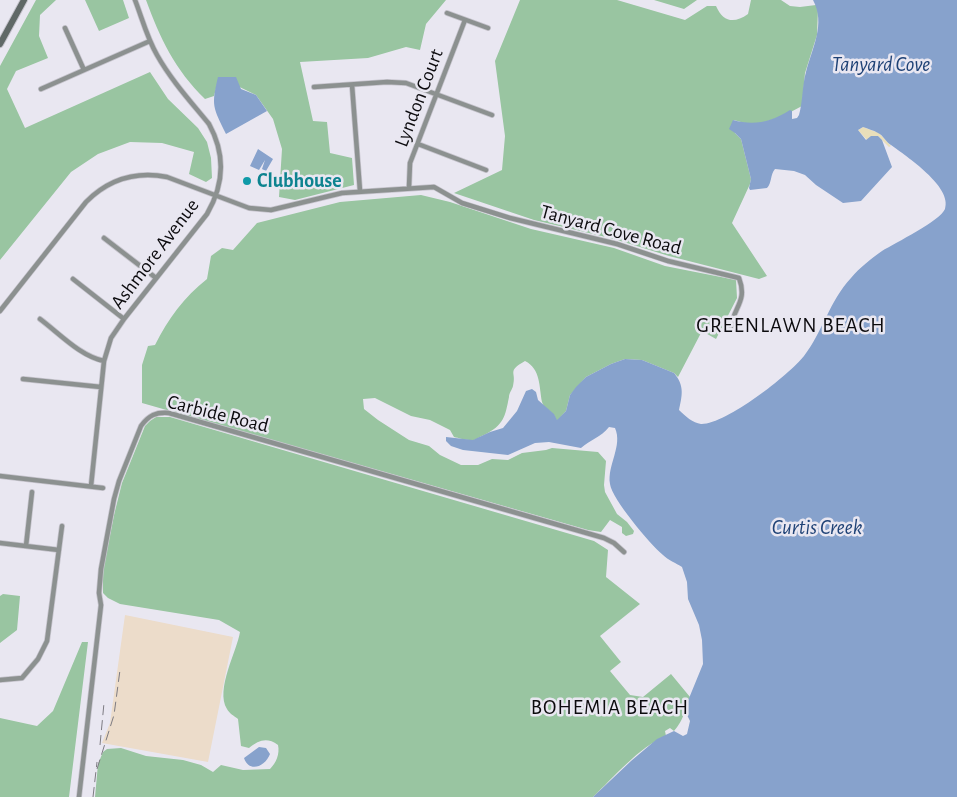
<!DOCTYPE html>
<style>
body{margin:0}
canvas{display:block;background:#e9e7f1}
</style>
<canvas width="957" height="797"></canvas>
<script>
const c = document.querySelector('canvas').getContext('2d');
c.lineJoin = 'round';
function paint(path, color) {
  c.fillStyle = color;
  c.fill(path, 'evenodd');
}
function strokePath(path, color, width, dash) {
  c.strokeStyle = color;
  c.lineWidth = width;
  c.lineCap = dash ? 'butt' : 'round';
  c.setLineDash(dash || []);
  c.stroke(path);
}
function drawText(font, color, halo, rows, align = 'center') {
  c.font = font + ' "Alegreya Sans",sans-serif';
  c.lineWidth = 5;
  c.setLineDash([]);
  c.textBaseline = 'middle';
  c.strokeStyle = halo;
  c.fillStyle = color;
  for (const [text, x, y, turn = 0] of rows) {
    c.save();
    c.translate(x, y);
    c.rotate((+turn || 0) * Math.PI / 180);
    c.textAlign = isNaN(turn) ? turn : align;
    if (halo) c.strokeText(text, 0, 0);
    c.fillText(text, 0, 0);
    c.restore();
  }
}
paint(new Path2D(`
 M125,615l108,22 -25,125 -106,-19 8,-20z`), '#ecdcca');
paint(new Path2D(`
 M36,0h20l-16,15 -1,21 9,22 -32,13 -9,18 18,39 125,-56 18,27 30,29 9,14 4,16 1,20 -6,4 -17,-8 5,-22 -32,-9 -32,-1 -32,12 -27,18 -71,88v-194z
 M85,0h38l6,18 -30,13z
 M146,0h300l-20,24 -6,26 -14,-3 -38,11 -68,4 13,59 14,1 3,31 22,5 2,27 -59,15 -16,-3 3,-48 -9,-30 -17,-24 -37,-18 -5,19 -9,3c-30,-29 -45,-61 -59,-99z
 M520,0h97l68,20 22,-14h9c7,16 18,18 32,8l3,-14h30l9,6 10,1 16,-2 2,4 -1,26 -12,38 -3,33c-13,7 -33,17 -49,18 -7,0 -14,-3 -20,-4l2,13 6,6 10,40 -1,5 -18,39 35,53 -8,3 -90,-23 -55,-17 -80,-19 -80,-27 48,-23 3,-34 -10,-75z
 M654,0h43l-13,9z
 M421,195l29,7 81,27 83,19 51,18 71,14 1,18 -21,41 -14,-8 -24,46 -4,-4 -32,-13 -17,-1 -14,5 -25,13 -16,18 -4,16 -9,10c-2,-3 -2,-5 -4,-7 -3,-4 -9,-5 -11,-12 -3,-15 -1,-33 -17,-41 -19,11 -8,10 -12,25 -1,4 -4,7 -4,11 -4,20 -5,28 -25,38 -3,1 -7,4 -10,5 -6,1 -15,-2 -20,-3l-4,-7 -20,-10 -19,-4 -36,-18 -12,1 1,10 14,11 31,20 20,6 11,9 21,10h17l14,-6 16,1 14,-7 24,-3 6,-2 46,4 8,9 -2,24 1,7 12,22 10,8 7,9 -1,3 -7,2 -4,-3v-6l-12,-7 -9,12 -13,-2 -446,-127v-38l6,-19 7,-1c13,-26 29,-48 52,-66l4,-23 11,-8 11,2 24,-27 83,-21z
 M156,417h14l424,124 14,9 -2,27 34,27 -40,32 21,26 -11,9 20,24 13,2 28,-23 19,23c-6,14 -5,21 -16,34l-4,-3 -5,3 1,5c-27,11 -52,41 -73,61h-498l3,-33 5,-12 4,-3 14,-1 25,8 37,4 18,5 12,7 8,-7 22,5 27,-1c6,-6 10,-15 8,-24 -11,-8 -19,-5 -29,3l-8,-2 -3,-27c-4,-3 -9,-6 -11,-10 -12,-19 10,-58 13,-77l-21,-12 -99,-16 -12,-6 -5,-5v-23l11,-55 8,-32 23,-57 5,-5z
 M3,594l17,2 -3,34 -17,13v-47z
 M82,642h6l-19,155h-69v-79l37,8 16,-15z`), '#99c5a1');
paint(new Path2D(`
 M863,127l16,6 12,13 -2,1 -11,-11 -11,4 -9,-10z`), '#e9dfba');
paint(new Path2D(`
 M813,0h144v797h-364l38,-36 26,-22 17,-8 9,5 4,-2 3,-13 -4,-8 -1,-5 18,-44 -1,-24 -3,-15 -11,-26 -1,-17 -5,-15c-6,-4 -14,-7 -19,-12 -13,-11 -51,-56 -53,-71 -3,-19 13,-38 5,-56l-6,-1c-8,10 -19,13 -28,21l-32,-6 -14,1 -27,12 -45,-5 -12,-4 -5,-5v-4l27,3 17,-8 13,-4 14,-17 9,-20 6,-2 4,3 2,8 16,14 3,6 9,-9 4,-16 6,-8 10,-10 25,-13 14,-5 17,1 32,13c11,13 8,23 5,37 6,6 14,13 22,14 24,1 88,-49 103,-68 18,-23 26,-56 47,-78 8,-10 21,-20 31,-27 13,-8 58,-30 63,-42 8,-22 -39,-53 -54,-64 -5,-3 -8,-10 -13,-12 -5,-3 -10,-4 -15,-6l-5,3 8,10 5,-4h7l4,4 10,27 -31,34 -18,2 -27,-18 -11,-10 -11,-4 -19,-2c-5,6 -3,14 -8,19l-17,2 -1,-2 2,-9 -10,-40 -6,-6 -6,-4 4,-9c21,6 38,2 57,-10l2,1v8l5,-1 2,-3c4,-14 3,-29 7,-43 6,-24 20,-48 7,-72z
 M218,77h18l5,12 15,6 11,16 -41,23c-13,-27 -15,-28 -8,-57z
 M258,149l15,10 -7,12 -4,-2 3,-9 -6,10 -9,-4z
 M259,747l7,1 4,6c-5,13 -21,19 -26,4z`), '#87a2cc');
const minor = new Path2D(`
 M447,13l41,15
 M65,28l19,42
 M352,85l8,106
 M314,87l73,-5 19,1 86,32
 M41,89l109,-48
 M418,144l68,26
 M409,187l1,-24 55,-143
 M104,238l52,40
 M73,279l51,40
 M0,311l86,-109c23,-23 50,-31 81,-25l82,31 22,2 71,-17 92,-6 28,16 48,15 107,26 51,17 71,17c9,24 -6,29 -8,50
 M40,319c20,15 40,37 64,42
 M23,379l78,8
 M0,476l103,12
 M91,486l13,-125 7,-23 13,-19 83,-105c17,-29 19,-59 2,-90 -18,-22 -38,-44 -52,-69 -10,-17 -15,-37 -22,-55
 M0,543l59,7
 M26,546l6,-54
 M0,680l22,-2 16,-19 9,-18 15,-115
 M79,797l22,-192 -2,-12 2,-24 13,-70 5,-18 22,-55c8,-11 15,-14 28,-13l435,125 10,5 10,9`);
const secondary = new Path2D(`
 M0,44l24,-44`);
strokePath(minor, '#c6c4cd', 6);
strokePath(secondary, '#c6c4cd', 8);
strokePath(minor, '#8c9190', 4.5);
strokePath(secondary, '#606867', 6);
strokePath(new Path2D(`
 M100,745l4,-42
 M97,769l17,-54 6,-45
 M93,797l4,-35`), '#7d7b82', 1, [10, 5]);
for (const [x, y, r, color] of [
 [247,181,5,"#0f9aa8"]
]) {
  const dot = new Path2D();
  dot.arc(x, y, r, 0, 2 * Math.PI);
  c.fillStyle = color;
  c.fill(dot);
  strokePath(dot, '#e9e7f1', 2);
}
drawText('20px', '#0c0b0e', '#e9e7f1', [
 ["Lyndon Court",419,98,-69],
 ["Tanyard Cove Road",611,230,15],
 ["Ashmore Avenue",155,254,-53],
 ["Carbide Road",218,414,14]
]);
drawText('bold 20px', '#0d838f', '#e9e7f1', [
 ["Clubhouse",257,181]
], 'left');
drawText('italic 21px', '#1f4276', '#e9e7f1', [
 ["Tanyard Cove",881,65],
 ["Curtis Creek",817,528]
]);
c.letterSpacing = '1px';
drawText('21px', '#0c0b0e', '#e9e7f1', [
 ["GREENLAWN BEACH",791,326],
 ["BOHEMIA BEACH",610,708]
]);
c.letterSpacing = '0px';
</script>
